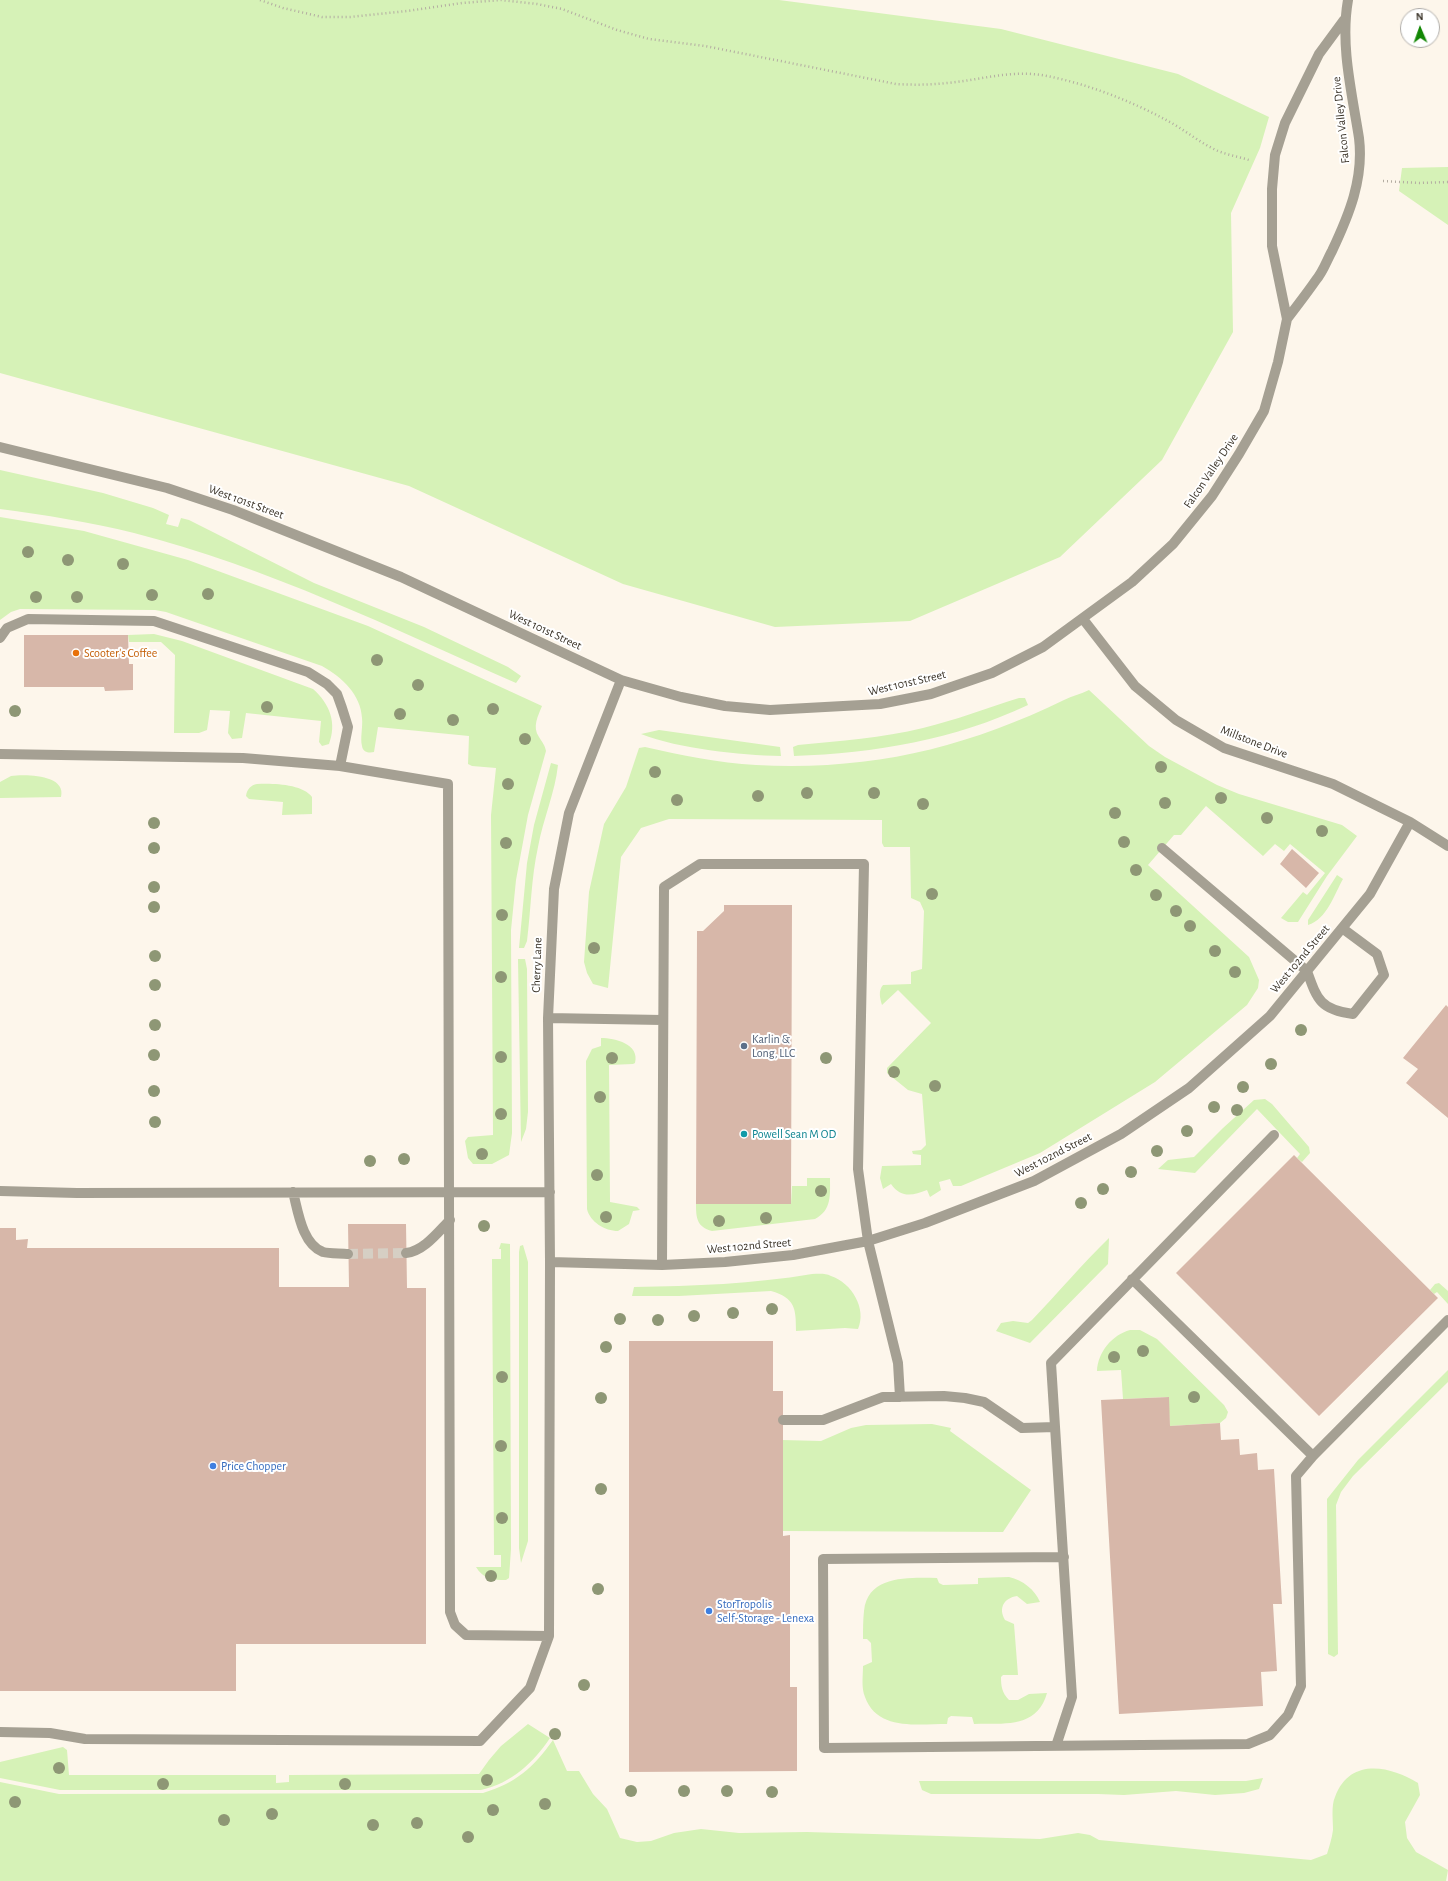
<!DOCTYPE html>
<style>
body{margin:0}
#map{position:relative;width:1448px;height:1881px;overflow:hidden;background:#fdf6eb;font-family:"Alegreya Sans",sans-serif}
canvas{display:block}
.north{position:absolute;left:1400px;top:8px;width:40px;height:40px;box-sizing:border-box;background:#fff;border:1px solid #b0ada9;border-radius:50%;rotate:358deg;font-size:11px;font-weight:700;line-height:16px;text-align:center;color:#393227}
.north::after{content:'';display:block;margin:auto;width:14px;height:18px;background:#128704;clip-path:polygon(50% 0,100% 100%,50% 72%,0 100%)}
</style>
<div id="map">
<canvas width="1448" height="1881"></canvas>
<div class="north">N</div>
</div>
<script>
const c = document.querySelector('canvas').getContext('2d');
c.lineJoin = 'round';
function paint(path, color) {
  c.fillStyle = color;
  c.fill(path, 'evenodd');
}
function strokePath(path, color, width, dash) {
  c.strokeStyle = color;
  c.lineWidth = width;
  c.lineCap = dash ? 'butt' : 'round';
  c.setLineDash(dash || []);
  c.stroke(path);
}
function drawText(font, color, halo, rows, align = 'center') {
  c.font = font + ' "Alegreya Sans",sans-serif';
  c.lineWidth = 4;
  c.setLineDash([]);
  c.textBaseline = 'middle';
  c.strokeStyle = halo;
  c.fillStyle = color;
  for (const [text, x, y, turn = 0] of rows) {
    c.save();
    c.translate(x, y);
    c.rotate((+turn || 0) * Math.PI / 180);
    c.textAlign = isNaN(turn) ? turn : align;
    if (halo) c.strokeText(text, 0, 0);
    c.fillText(text, 0, 0);
    c.restore();
  }
}
paint(new Path2D(`
 M0,0h779l222,29 177,45 91,43 -9,31 -29,65 2,119 -71,128 -102,97 -150,64 -135,6 -152,-43 -214,-98 -409,-113z
 M1448,167v58l-49,-34 3,-23z
 M0,470l103,23 50,15 16,7 -3,9 12,3 3,-9 8,2 125,63 110,44 84,40 13,9 -5,7c-124,-55 -249,-116 -382,-150 -44,-11 -89,-18 -134,-24z
 M0,517l84,14 104,29 180,66 174,80c-4,10 -10,21 -3,31 3,5 6,8 7,14l-18,64 -12,65 -5,50 1,203 -3,22 -17,9h-19l-5,-6 -3,-17 3,-4 25,-2 -2,-320 5,-47 -24,-2 -4,-2 1,-28 -91,-9 -4,25c-4,1 -11,1 -12,-6 -2,-8 1,-19 0,-28 -1,-23 -20,-41 -40,-52l-156,-54 -11,-2 -135,-1 -9,3 -11,8z
 M154,634l28,7 131,48c17,15 24,34 16,55l-7,2 -3,-4 2,-21 -75,-8 -4,25 -10,1 -4,-6 2,-22 -20,-1 -3,20 -8,3h-25l1,-78 -14,-13h-32l-1,-7z
 M1089,690l60,56 16,11 52,28 22,9 103,31 15,11 -30,40 -29,46h-10l-7,-4 22,-26 4,3 18,-22 -35,-29 -6,7 -9,-7 -12,12 -57,-50 -25,29h-7l-26,30 101,92 10,23 -1,8 -11,17 -92,77 -115,71 -79,33h-8l-3,-7 -11,3 2,8 -11,7 -3,-7c-15,6 -26,8 -36,-6l-8,5 -3,-11 2,-12 39,-1v-10l-8,-1 -1,-3 9,-1 5,-5 -4,-51 -14,-4 -21,-17v-5l44,-45 -33,-33 -16,15c-2,-7 -4,-14 1,-20l28,-1v-12l11,-3 2,-58 -4,-9 -9,-4 -1,-51h-26l-2,-4v-23l-213,-1 -28,9 -20,29 -13,131 -15,-4 -6,-11 -3,-11 5,-70 15,-68 22,-37 13,-39 6,-1c36,8 73,16 111,18 112,6 207,-16 308,-65 8,-4 17,-6 25,-10z
 M1019,698h6l3,7c-74,35 -153,48 -234,51l-1,-9 5,-2c42,-4 84,-7 125,-17 33,-8 64,-20 96,-30z
 M659,730l121,17 1,9c-42,-1 -101,-7 -140,-22z
 M551,763l7,2c-3,28 -15,54 -20,82 -7,32 -7,63 -11,94l-3,7h-5l8,-85 7,-38z
 M11,776c13,-2 56,-2 50,21l-61,1v-16z
 M257,784c15,-1 46,0 55,13v17l-30,1 1,-13 -34,-3 -3,-3c1,-7 5,-11 11,-12z
 M1337,875l6,4c-9,16 -16,40 -35,46v-5z
 M518,959h7l2,10 1,143 -2,17 -5,13z
 M601,1038c14,0 39,6 34,25l-2,1 -24,1 1,137 27,5 3,3 -7,1 -4,13 -11,7c-13,0 -28,-9 -31,-22l-1,-148 6,-12 9,-3z
 M1265,1099l7,5 37,43 1,6 -8,9 -5,-4 3,-4 -43,-45 -62,64 -37,-4 10,-9 26,-3 29,-29 31,-28z
 M807,1178h23c0,17 2,32 -15,41l-103,12c-15,-4 -16,-13 -16,-27h95l1,-18h15z
 M1109,1238l-1,26 -78,79 -34,-12 5,-8 12,-2 15,2 4,-3c26,-27 50,-56 77,-82z
 M501,1243l9,1 1,305 -2,29 -3,2c-13,0 -23,-1 -30,-13h25v-12h-7l-2,-296h9v-10h-2z
 M523,1245l5,17v279l-7,22 -2,-15v-296l1,-6z
 M812,1274c7,0 13,-1 19,2 21,7 36,33 27,53l-13,-1 -49,3c0,-23 -1,-33 -25,-40l-92,5h-47l2,-9c60,-1 119,-3 178,-13z
 M1439,1283l9,8v13l-11,-12 -3,2 -4,-4 5,-6z
 M1130,1330h10l17,9 67,66 4,7 -2,6 -6,5 -50,3 -2,-29 -45,2 -2,-29 -24,1c1,-19 15,-36 33,-41z
 M1448,1370v12l-95,94 -12,16 -5,13 2,149 -4,3 -6,-3 -1,-155 31,-39z
 M932,1424l19,4 -1,3 81,59 -28,42 -220,-1 -1,-91 39,1 30,-13 15,-3z
 M1009,1577c14,3 26,13 31,25l-13,2 -10,-8c-13,2 -19,12 -12,24l9,4 4,51h-15l-2,2c0,9 1,16 8,23h9l11,-6 18,-1c-10,36 -43,30 -73,31l-2,-7 -21,-1 -3,2 -1,6c-29,0 -70,7 -82,-27 -4,-9 -2,-21 -2,-31l9,-4 -1,-19 -4,-4h-4c0,-10 0,-19 1,-28 4,-37 47,-33 73,-33l2,5 4,2 35,-1v-6z
 M528,1724l22,14c-17,25 -38,45 -69,52h-421l-60,-12v-16l63,-15 4,3 2,25h207v8l13,-1v-7l190,-1 10,-14 12,-14z
 M553,1740l14,31h12l14,23 14,15 13,29 17,4 14,-1 23,-8 27,-4 38,4 68,-1 233,7 38,-6 12,2 9,5 212,20 16,-6c2,-7 5,-16 6,-24 0,-10 -2,-24 2,-33 15,-40 55,-31 83,-14l2,12 -15,27 2,16 9,14 32,18 -2,11h-1446v-99l59,12 424,-1c33,-10 50,-25 70,-53z
 M1263,1778l-4,11 -15,4 -29,2 -39,-4 -52,4 -26,-1h-167l-9,-4 -3,-9h327z`), '#d6f2b7');
paint(new Path2D(`
 M24,635h104l1,29h4v26l-28,1 -1,-4h-80z
 M1292,849l27,24 -13,15 -26,-24z
 M724,905h68l-1,299h-95l1,-273h6l21,-20z
 M1446,1005l2,2v111l-42,-35 12,-14 -15,-11z
 M1294,1155l144,143 -119,118 -143,-143z
 M348,1224h58l1,64h19v356h-190v47h-236v-463h16v12l12,-1 -1,9h252v39h70z
 M629,1341h144v50h10v145l7,-1v152h7v84l-168,1z
 M1169,1397l1,29 50,-3 1,17 18,-1 1,16 17,-2 1,17 16,-1 8,135h-9l4,67 -16,1 2,34 -144,8 -18,-314z`), '#d7b7a9');
strokePath(new Path2D(`
 M348,1254l58,-1`), '#d6cfc4', 10, [10, 5]);
strokePath(new Path2D(`
 M260,0l23,8 39,9h28l57,-6 55,-8 39,-3 36,4 25,5 55,21 32,9 56,7 191,38c17,1 34,1 51,-1 34,-3 66,-14 100,-7 41,8 84,25 121,45 17,9 32,22 50,30 10,4 21,6 31,9
 M1383,181l36,2 29,-1`), '#b3aca1', 2.5, [1, 3]);
strokePath(new Path2D(`
 M1287,319c10,-13 20,-26 29,-39 7,-8 11,-20 16,-29 17,-36 32,-72 27,-113 -7,-45 -19,-93 -11,-138
 M0,447l167,41 66,22 168,67 220,103 60,17 44,9 45,4 110,-6 51,-10 61,-21 51,-26 89,-65 41,-38 39,-48 27,-42 25,-43 14,-49 9,-43 -15,-73v-57l3,-34 10,-32 34,-69 25,-34
 M1083,619l52,67 41,34 48,28 109,36 77,38 38,24
 M0,638l7,-10 21,-9 126,2 154,51 19,12 10,10 5,14 6,19 -8,39
 M0,754l243,4 97,8 108,18 2,828 5,13 11,10 83,1
 M1162,848l145,123c10,28 13,39 46,43l31,-39 -7,-21 -35,-26
 M548,1018l114,2
 M0,1191l77,2 473,-1
 M293,1192c5,19 9,52 30,60 7,2 18,1 25,2
 M406,1253c18,-2 32,-21 44,-33
 M550,1262l112,3 63,-3 68,-7 75,-14 57,-18 109,-42 87,-47 68,-46 81,-72 100,-122 40,-72
 M662,1265l2,-378 36,-23h164l-6,305 10,72 30,122 2,34
 M783,1420h40l60,-23 61,-1 21,2 19,4 38,26 33,-1
 M1313,1456l135,-136
 M1064,1557l-241,2 1,189 424,-4 22,-9 18,-20 13,-29 -5,-210 17,-20 -181,-177
 M0,1732l50,1 35,6 395,2 50,-53 19,-52 1,-374 -2,-244 6,-129 15,-76 52,-133
 M1056,1746l16,-49 -21,-334 223,-228`), '#a5a093', 10);
c.fillStyle = '#8e9775';
for (const [x, y] of [
 [28,552],
 [68,560],
 [123,564],
 [208,594],
 [152,595],
 [36,597],
 [77,597],
 [377,660],
 [418,685],
 [267,707],
 [493,709],
 [15,711],
 [400,714],
 [453,720],
 [525,739],
 [1161,767],
 [655,772],
 [508,784],
 [807,793],
 [874,793],
 [758,796],
 [1221,798],
 [677,800],
 [1165,803],
 [923,804],
 [1115,813],
 [1267,818],
 [154,823],
 [1322,831],
 [1124,842],
 [506,843],
 [154,848],
 [1136,870],
 [154,887],
 [932,894],
 [1156,895],
 [154,907],
 [1176,911],
 [502,915],
 [1190,926],
 [594,948],
 [1215,951],
 [155,956],
 [1235,972],
 [501,977],
 [155,985],
 [155,1025],
 [1301,1030],
 [154,1055],
 [501,1057],
 [612,1058],
 [826,1058],
 [1271,1064],
 [894,1072],
 [935,1086],
 [1243,1087],
 [154,1091],
 [600,1097],
 [1214,1107],
 [1237,1110],
 [501,1114],
 [155,1122],
 [1187,1131],
 [1157,1151],
 [482,1154],
 [404,1159],
 [370,1161],
 [1131,1172],
 [597,1175],
 [1103,1189],
 [821,1191],
 [1081,1203],
 [606,1217],
 [766,1218],
 [719,1221],
 [484,1226],
 [772,1309],
 [733,1313],
 [694,1316],
 [620,1319],
 [658,1320],
 [606,1347],
 [1143,1351],
 [1114,1357],
 [502,1377],
 [1194,1397],
 [601,1398],
 [501,1446],
 [601,1489],
 [502,1518],
 [491,1576],
 [598,1589],
 [584,1685],
 [555,1734],
 [59,1768],
 [487,1780],
 [163,1784],
 [345,1784],
 [631,1791],
 [684,1791],
 [727,1791],
 [772,1792],
 [15,1802],
 [545,1804],
 [493,1810],
 [272,1814],
 [224,1820],
 [417,1823],
 [373,1825],
 [468,1837]
]) {
  c.beginPath();
  c.arc(x, y, 6, 0, 2 * Math.PI);
  c.fill();
}
for (const [x, y, r, color] of [
 [76,653,4,"#e8710a"],
 [744,1046,4,"#5c6f8a"],
 [744,1134,4,"#0f9aa8"],
 [213,1466,4,"#3f7fe0"],
 [709,1611,4,"#3f7fe0"]
]) {
  const dot = new Path2D();
  dot.arc(x, y, r, 0, 2 * Math.PI);
  c.fillStyle = color;
  c.fill(dot);
  strokePath(dot, '#fff', 1.5);
}
drawText('12px', '#393227', '#fff', [
 ["Falcon Valley Drive",1341,120,-96],
 ["Falcon Valley Drive",1211,471,-56],
 ["West 101st Street",246,502,20],
 ["West 101st Street",545,630,25],
 ["West 101st Street",907,683,-13],
 ["Millstone Drive",1254,742,21],
 ["West 102nd Street",1300,959,-50],
 ["Cherry Lane",537,965,-88],
 ["West 102nd Street",1053,1155,-27],
 ["West 102nd Street",749,1246,-5]
]);
drawText('12px', '#c56008', '#fff', [
 ["Scooter's Coffee",84,653]
], 'left');
drawText('12px', '#4e5e75', '#fff', [
 ["Karlin &",752,1039],
 ["Long, LLC",752,1053]
], 'left');
drawText('12px', '#0d838f', '#fff', [
 ["Powell Sean M OD",752,1134]
], 'left');
drawText('12px', '#366cbe', '#fff', [
 ["Price Chopper",221,1466],
 ["StorTropolis",717,1604],
 ["Self-Storage - Lenexa",717,1618]
], 'left');
</script>
